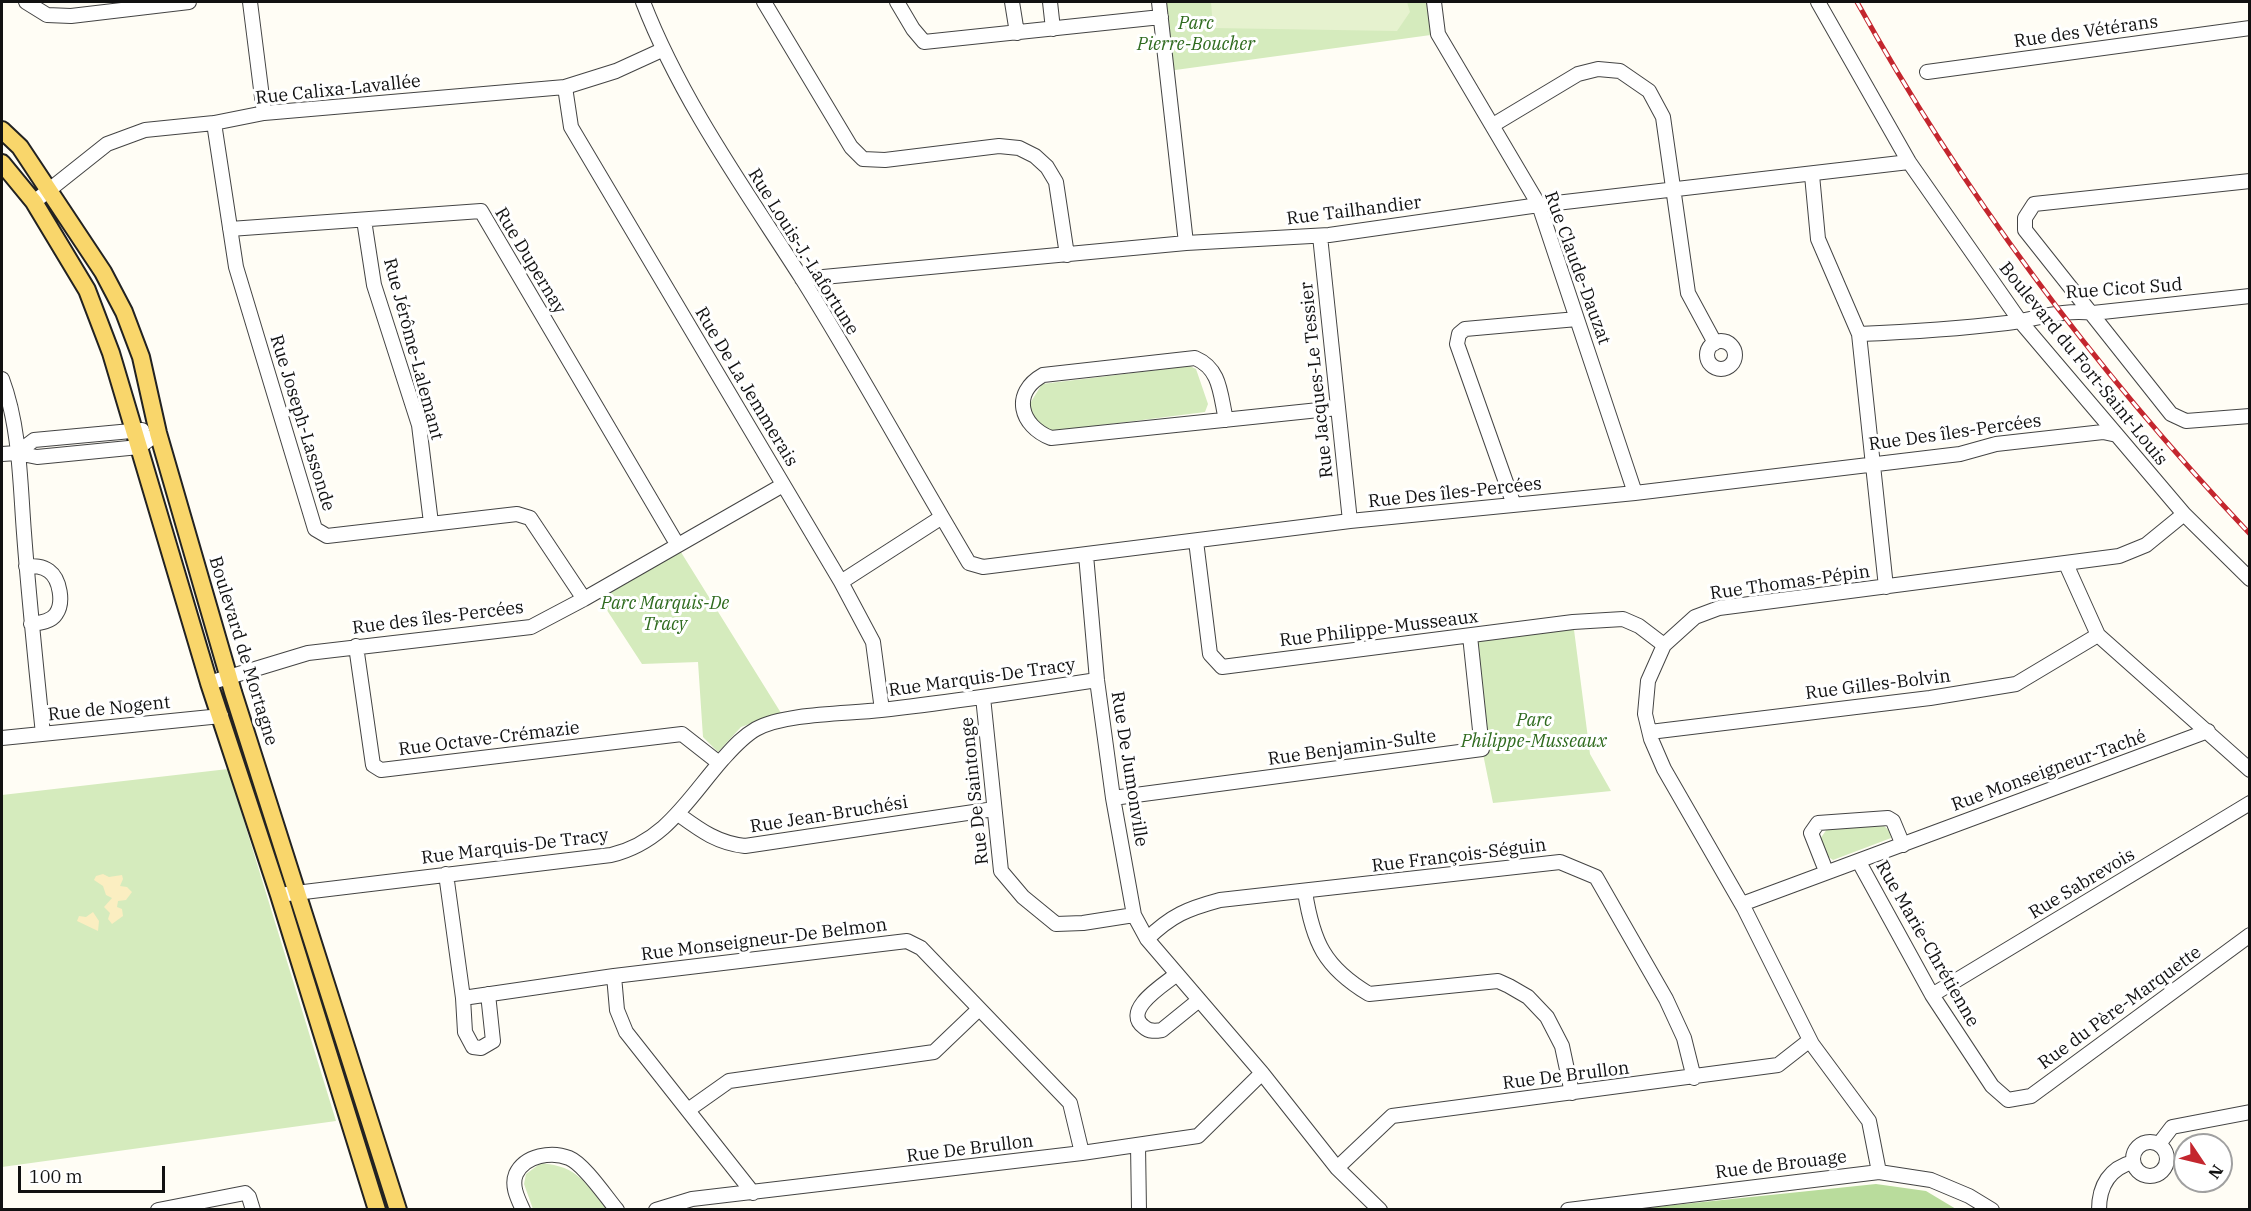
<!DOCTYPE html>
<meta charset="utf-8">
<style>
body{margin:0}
#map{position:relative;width:2251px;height:1211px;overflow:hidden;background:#fffdf5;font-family:"IBM Plex Serif",serif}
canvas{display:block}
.frame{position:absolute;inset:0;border:3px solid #111;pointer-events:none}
.north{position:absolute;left:2173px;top:1133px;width:60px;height:60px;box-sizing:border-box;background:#fff;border:2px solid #a0a0a0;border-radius:50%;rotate:125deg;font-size:16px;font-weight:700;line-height:24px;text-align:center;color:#111}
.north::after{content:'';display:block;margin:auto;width:21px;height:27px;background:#c4262e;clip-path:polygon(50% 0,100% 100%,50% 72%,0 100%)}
.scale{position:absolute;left:18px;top:1166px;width:147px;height:27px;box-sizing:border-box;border:3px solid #111;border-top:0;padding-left:8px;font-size:18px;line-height:21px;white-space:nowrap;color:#111;-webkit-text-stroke:4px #fff;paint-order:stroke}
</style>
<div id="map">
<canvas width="2251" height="1211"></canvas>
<div class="frame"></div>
<div class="north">N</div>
<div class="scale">100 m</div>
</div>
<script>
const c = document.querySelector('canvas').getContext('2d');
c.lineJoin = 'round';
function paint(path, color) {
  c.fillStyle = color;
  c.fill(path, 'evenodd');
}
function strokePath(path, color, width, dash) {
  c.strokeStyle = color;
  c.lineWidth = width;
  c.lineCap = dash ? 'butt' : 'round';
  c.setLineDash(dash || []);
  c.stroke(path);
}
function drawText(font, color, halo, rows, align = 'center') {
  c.font = font + ' "IBM Plex Serif",serif';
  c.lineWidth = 6;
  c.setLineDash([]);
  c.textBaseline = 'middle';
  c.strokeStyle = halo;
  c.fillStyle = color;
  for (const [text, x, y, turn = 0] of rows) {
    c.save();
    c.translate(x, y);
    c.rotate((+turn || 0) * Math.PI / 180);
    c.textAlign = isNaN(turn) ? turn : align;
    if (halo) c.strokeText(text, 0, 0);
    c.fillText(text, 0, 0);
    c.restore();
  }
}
paint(new Path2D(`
 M1159,2h275l4,32 -270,37z
 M1190,366l6,3 12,35 -3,8 -149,19c-17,-3 -22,-10 -27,-26l13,-21z
 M679,549l102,164 -40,14 -23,25 -15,-15 -5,-75 -56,2 -43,-66z
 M1573,622l17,132 21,37 -118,12 -11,-54 -12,-113z
 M228,769l108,352 -334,46v-372z
 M1884,826l6,5 1,7 -58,22 -6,-4 -7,-17 7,-10z
 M541,1163c39,4 42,19 66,46h-74l-9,-25 2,-10z`), '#d5ebbd');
paint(new Path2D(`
 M1876,1184l50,7 30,18h-320z`), '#b9dc9c');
paint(new Path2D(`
 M103,874l6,3 13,-2 1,4 -3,7 7,1 5,5 -6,8 -8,1 -1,6 5,2 1,7 -11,8 -4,-5 2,-6 -6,-6 8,-9 -6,-3 -3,-9 -9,-6 2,-4z
 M93,912l6,9 -1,10 -21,-10 2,-5 7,1z`), '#fbeec1');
paint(new Path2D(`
 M1211,2h196l3,10 -13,19 -184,-3z`), '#e6f2cf');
const minor = new Path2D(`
 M26,2l21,13 24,1 118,-14
 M250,2l14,111
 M643,2c38,98 101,186 158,275 49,78 94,160 141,240
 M764,2l87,145 12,12 22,1 114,-14 20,2 16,8 12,11 9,15 11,73
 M897,2l16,27 11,13 237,-25
 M1012,2l5,31
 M1050,2l3,27
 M1159,2l27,241
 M1434,2l4,32 101,171 96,288
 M1818,2l91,160 111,159 164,193 66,65
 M1927,72l323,-44
 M565,87l6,40 270,455 32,60 9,68
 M214,123l22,144 79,262 12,7 190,-22 13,4 54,81
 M1493,125l85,-51 20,-5 22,2 29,20 14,26 25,176 27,50
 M1812,175l6,64 41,95 27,253
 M2250,181l-216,23 -9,14v12l146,184 15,7 64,-5
 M34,202l73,-58 38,-14 69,-7 50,-10 301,-26 51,-16 46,-21
 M364,220l10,65 45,140 12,98
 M230,229l251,-18 196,333
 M1320,236l30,285
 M802,279l384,-36 143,-8 210,-30 370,-43
 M1859,334c50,-2 98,-5 148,-11 30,-4 56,-14 86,-10l157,-17
 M1707 355a14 14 0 1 1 28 0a14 14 0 1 1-28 0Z
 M2,379c18,48 18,103 22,154 5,67 12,134 19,201
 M1226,420c-6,-26 -5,-51 -31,-62l-152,17c-32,18 -23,51 8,63l287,-30
 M17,453l17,-13 108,-10
 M2,454l15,-1 20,4 102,-10 19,-14
 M1514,505l-57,-161 2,-10 6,-5 112,-10
 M1196,541l14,113 12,13 351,-45 50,-3 16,7 25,19
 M1086,555l11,125 16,118 21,117 13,24 115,134 75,95 43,42
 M2066,564l32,71 152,135
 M26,566c9,0 16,0 23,5 11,8 15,32 7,43 -5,8 -17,9 -25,10
 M841,582l101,-65 27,46 14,4 367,-46 285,-28 325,-39 36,-10 107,-12 14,3
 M356,646l17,119 8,5 301,-36 37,29
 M209,683l99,-30 223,-26 53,-28 199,-114
 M983,697l18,174 22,26 33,27 27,-1 51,-8
 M1650,732l280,-34 86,-14 82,-49
 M2,738l219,-22
 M1113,798l369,-49 -12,-113
 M678,814c22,16 39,29 67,32l249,-37
 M1859,862l73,133 60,91 16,14 23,-4 219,-161
 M1826,871l-15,-38 7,-10 70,-5 5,3 10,24
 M446,874l17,124 151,-22 293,-35 14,7 149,155 12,50
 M1305,892c8,50 19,75 64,102l129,-13 11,5 19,11 19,20 15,29 10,47
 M279,895l332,-40c54,-13 77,-56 111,-95 10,-11 20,-23 34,-31 29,-16 90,-15 125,-19 72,-8 144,-19 216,-30
 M1742,904l466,-173
 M1147,939c25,-24 40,-30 73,-39l340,-38 36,15 70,122 18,39 10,40
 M1177,974c-12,10 -56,36 -33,53 5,5 12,4 18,3l37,-30
 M614,976l3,34 9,22 127,161
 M1932,995l318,-192
 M463,998l2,34 8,15 8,1 12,-7 -5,-47
 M688,1110l41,-29 205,-29 45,-43
 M2133 1159a17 17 0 1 1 34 0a17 17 0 1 1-34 0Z
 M2159,1144l13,-17 78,-15
 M1138,1145l1,65
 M1337,1168l55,-52 386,-51 32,-25
 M1879,1172l-10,-51 -57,-77 -68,-136 -80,-139 -13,-30 -6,-25 3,-33 16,-36 31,-28 24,-9 400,-52 27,-11 38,-31
 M158,1210l87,-17 4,4 4,13
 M523,1210c-5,-11 -12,-24 -7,-36 9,-19 36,-23 53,-16 15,6 37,39 48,52
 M656,1210l36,-11 390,-46 116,-17 64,-63
 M1568,1210l311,-38 52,8 38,16 23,14
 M2099,1210c0,-25 11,-42 34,-48`);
const major = new Path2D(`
 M2,130l18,17 83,125 21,40 17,45 17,76 75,259 165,518
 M2,163l32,39 53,88 24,63 98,330 70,212 98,315`);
strokePath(minor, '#444', 16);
strokePath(major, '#222', 20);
strokePath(minor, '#fff', 14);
strokePath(major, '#f9d66b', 16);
const rail = new Path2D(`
 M1857,2c107,193 241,371 393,532`);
strokePath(rail, '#c4262e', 5);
strokePath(rail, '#fff', 3, [9]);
drawText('italic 18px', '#2f6b1f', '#fff', [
 ["Parc",1196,24],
 ["Pierre-Boucher",1196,45],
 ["Parc Marquis-De",665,604],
 ["Tracy",665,625],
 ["Parc",1534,721],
 ["Philippe-Musseaux",1534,742]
]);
drawText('18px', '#111', '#fff', [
 ["Rue des Vétérans",2086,32,-8],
 ["Rue Calixa-Lavallée",338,90,-6],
 ["Rue Tailhandier",1354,211,-7],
 ["Rue Louis-J.-Lafortune",803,252,58],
 ["Rue Dupernay",530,261,59],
 ["Rue Claude-Dauzat",1577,268,70],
 ["Rue Cicot Sud",2124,289,-4],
 ["Rue Jérôme-Lalemant",413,349,75],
 ["Boulevard du Fort-Saint-Louis",2083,364,51],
 ["Rue Jacques-Le Tessier",1317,380,-96],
 ["Rue De La Jemmerais",746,387,59],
 ["Rue Joseph-Lassonde",302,423,73],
 ["Rue Des îles-Percées",1955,433,-8],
 ["Rue Des îles-Percées",1455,493,-6],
 ["Rue Thomas-Pépin",1790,583,-8],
 ["Rue des îles-Percées",438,618,-7],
 ["Rue Philippe-Musseaux",1379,629,-7],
 ["Boulevard de Mortagne",243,651,73],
 ["Rue Marquis-De Tracy",982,678,-8],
 ["Rue Gilles-Bolvin",1878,685,-7],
 ["Rue de Nogent",109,709,-6],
 ["Rue Octave-Crémazie",489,739,-7],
 ["Rue Benjamin-Sulte",1352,748,-8],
 ["Rue De Jumonville",1129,769,81],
 ["Rue Monseigneur-Taché",2049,771,-20],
 ["Rue De Saintonge",975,791,-96],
 ["Rue Jean-Bruchési",829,815,-9],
 ["Rue Marquis-De Tracy",515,847,-7],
 ["Rue François-Séguin",1459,856,-7],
 ["Rue Sabrevois",2082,884,-31],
 ["Rue Monseigneur-De Belmon",764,940,-7],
 ["Rue Marie-Chrétienne",1927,944,60],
 ["Rue du Père-Marquette",2120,1008,-36],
 ["Rue De Brullon",1566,1076,-7],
 ["Rue De Brullon",970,1149,-7],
 ["Rue de Brouage",1781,1165,-7]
]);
</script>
